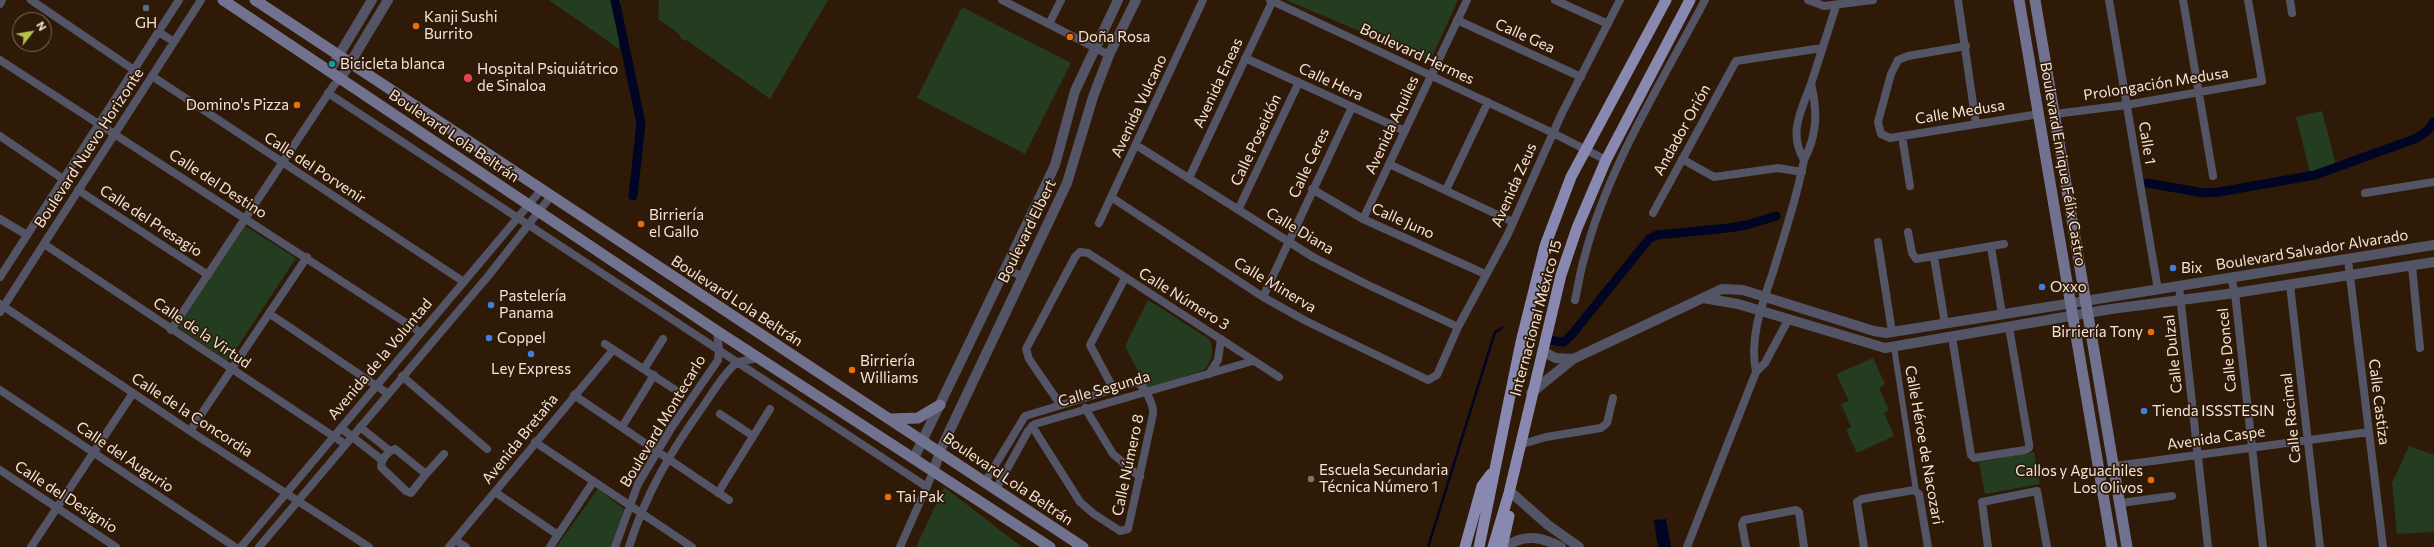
<!DOCTYPE html>
<meta charset="utf-8">
<style>
body{margin:0}
#map{position:relative;width:2434px;height:547px;overflow:hidden;background:#2f1a07;font-family:Commissioner,sans-serif}
canvas{display:block}
.north{position:absolute;left:12px;top:12px;width:40px;height:40px;box-sizing:border-box;background:#2f1a07;border:1px solid #7d6b5b;border-radius:50%;rotate:59deg;font-size:11px;font-weight:700;line-height:16px;text-align:center;color:#f3e4d9}
.north::after{content:'';display:block;margin:auto;width:14px;height:18px;background:#b3c24b;clip-path:polygon(50% 0,100% 100%,50% 72%,0 100%)}
</style>
<div id="map">
<canvas width="2434" height="547"></canvas>
<div class="north">N</div>
</div>
<script>
const c = document.querySelector('canvas').getContext('2d');
c.lineJoin = 'round';
function paint(path, color) {
  c.fillStyle = color;
  c.fill(path, 'evenodd');
}
function strokePath(path, color, width, dash) {
  c.strokeStyle = color;
  c.lineWidth = width;
  c.lineCap = dash ? 'butt' : 'round';
  c.setLineDash(dash || []);
  c.stroke(path);
}
function drawText(font, color, halo, rows, align = 'center') {
  c.font = font + ' Commissioner,sans-serif';
  c.lineWidth = 3.5;
  c.setLineDash([]);
  c.textBaseline = 'middle';
  c.strokeStyle = halo;
  c.fillStyle = color;
  for (const [text, x, y, turn = 0] of rows) {
    c.save();
    c.translate(x, y);
    c.rotate((+turn || 0) * Math.PI / 180);
    c.textAlign = isNaN(turn) ? turn : align;
    if (halo) c.strokeText(text, 0, 0);
    c.fillText(text, 0, 0);
    c.restore();
  }
}
paint(new Path2D(`
 M549,0h72l-2,49z
 M659,0h169l-58,99 -82,-58 -7,-2 -2,-5 -21,-15z
 M1286,0h172l-28,61z
 M962,7l109,56 -46,91 -108,-56z
 M2322,111l14,54 -26,7 -14,-55z
 M245,226l51,32 -68,103 -50,-34z
 M1148,300l61,39c6,11 3,21 -5,31l-57,19 -22,-43z
 M1873,358l12,26 -6,4 10,22 -5,3 10,23 -37,17 -11,-23 5,-3 -10,-23 8,-3 -13,-27z
 M2409,446l25,9v77l-37,2 -5,-51z
 M2034,452l6,32 -55,10 -6,-32z
 M944,487l78,60h-106z
 M598,489l26,20 -11,38h-57z`), '#243c1f');
paint(new Path2D(`
 M1666,519l5,28h-13l-4,-27z`), '#000523');
strokePath(new Path2D(`
 M1428,547l67,-215 7,-4`), '#000523', 2.5);
strokePath(new Path2D(`
 M615,0l26,123 -8,73
 M2147,183l57,10 15,-1 96,-17 102,-37 11,-8 6,-8
 M1548,340l16,2 9,-9 76,-94 8,-4 71,-7 19,-3 29,-9`), '#000523', 9);
strokePath(new Path2D(`
 M1894,347l22,144`), '#545467', 6);
strokePath(new Path2D(`
 M31,0l103,70
 M1002,0l107,55
 M1270,0l283,133 53,27
 M1555,0l53,24
 M1808,0l16,6 49,-6
 M1958,0l18,124
 M2109,0l49,290
 M2183,0l30,176
 M2290,0l2,13
 M0,4l2,-4
 M1457,20l124,57
 M1049,24l12,-24
 M159,32l15,10
 M1966,46l-58,10 -10,4 -7,14 -13,48 3,12 9,4 149,-24
 M1245,58l160,73
 M0,60l420,272
 M152,76l312,206
 M1811,84c7,28 6,51 -7,76 -16,-27 -3,-49 7,-76z
 M1811,84l25,-78
 M328,93l599,394
 M2055,114l71,-9 136,-24 -14,-81
 M0,136l63,43
 M1902,136l8,50
 M1136,145l177,112 51,26 94,44
 M1682,159l32,18 64,-9 24,4
 M1389,164l124,58
 M1189,178l84,-178
 M1312,189l51,30 122,55
 M78,190l130,85
 M1446,190l42,-88
 M2365,193l69,-11
 M1111,197l152,100 43,24 122,59 9,-5 21,-48 49,-91 55,-123 58,-113
 M1238,210l61,-128
 M1653,213l83,-152 86,-13
 M0,219l27,16
 M1363,219l104,-219
 M1099,223l104,-223
 M1908,232l4,21 4,6 88,-15
 M1878,242l14,90
 M44,244l301,200
 M1991,247l11,67
 M1934,257l11,67
 M2348,260l35,287
 M2412,266l8,82
 M1005,268l16,8
 M0,277l179,-277
 M2231,278l4,15 28,254
 M2290,285l30,262
 M2179,286l29,261
 M1263,297l89,-190
 M1575,300c3,-13 5,-28 9,-41 23,-91 78,-177 121,-259
 M0,304l190,127 179,116
 M0,312l201,-312
 M270,314l117,79
 M171,330l163,-245 7,-7
 M1952,337l19,118 3,3 51,-8 4,-2v-4l-20,-117
 M605,344l72,47
 M644,369l19,-30
 M1756,372c-7,-35 6,-67 17,-100 11,-37 24,-74 31,-112
 M1209,374l9,-14 3,-21
 M402,376l85,73
 M1113,388l-23,-43 35,-67
 M0,390l235,157
 M574,395l155,105
 M1060,404l-31,-45 -3,-10 49,-92 5,-5 8,1 191,124
 M1085,408l28,46 27,23
 M720,414l33,22
 M360,427l30,24
 M622,427l32,-52
 M341,428l41,32
 M190,431l117,-174
 M535,442l157,105
 M1519,445l27,-8 55,-9 6,-5 6,-25
 M395,449l31,25 -15,19 -5,-2 -25,-24c0,-8 7,-16 14,-18z
 M2115,466l254,-34
 M0,470l116,77
 M426,474l18,-20
 M985,482l40,-66 112,-34c8,5 17,23 16,32l-25,115 -8,2 -26,-17 -14,-12 -48,-76
 M996,489l32,-58 7,-7 218,-63
 M495,492l63,43
 M718,493l52,-84
 M2121,503l51,-7
 M455,540l11,7
 M31,547l102,-154
 M241,547l300,-357
 M259,547l230,-272 62,-79
 M449,547l164,-197
 M550,547l43,-65
 M615,547l23,-63 34,-57 46,-67 1,-10 -2,-19
 M629,547c17,-54 42,-96 75,-142 9,-13 17,-27 29,-39l5,-4 20,-4
 M900,547l34,-77
 M1687,547l69,-175 9,-9 23,-43
 M1746,547l-4,-23 2,-4 52,-10 3,2 5,35
 M1864,547l-7,-45 5,-3 52,-9 5,4 9,53
 M1988,547l-6,-45 55,-11 10,56`), '#545467', 8);
strokePath(new Path2D(`
 M330,70l42,-70
 M341,78l47,-78
 M1703,298l35,6 147,44 226,-39 124,-16 199,-31
 M1543,351l12,7 18,1
 M1531,393l42,-34 149,-70 21,1 131,41 12,2 548,-88
 M914,458l134,-278 7,-15 20,-74 43,-91
 M934,470l6,-19 127,-268 26,-86 16,-42 27,-55
 M1514,495l34,30 31,22
 M1506,547c18,-14 36,-10 55,0`), '#545467', 10);
strokePath(new Path2D(`
 M223,0l494,331 333,216
 M255,0l828,547
 M2019,0l93,547
 M2035,0l92,547
 M891,419l27,-1 22,-13`), '#717190', 11);
strokePath(new Path2D(`
 M1465,547l17,-61 9,-12
 M1479,547l42,-205 24,-96 26,-69 95,-177
 M1493,547l16,-54 52,-218 16,-47 29,-68 84,-160
 M1502,547l7,-31`), '#8888b0', 11);
for (const [x, y, r, color] of [
 [146,8,4,"#5c6f8a"],
 [416,26,4,"#e8710a"],
 [1070,37,4,"#e8710a"],
 [332,64,4,"#0f9aa8"],
 [468,78,5,"#e0444e"],
 [297,105,4,"#e8710a"],
 [641,224,4,"#e8710a"],
 [2173,268,4,"#3f7fe0"],
 [2042,287,4,"#3f7fe0"],
 [491,305,4,"#3f7fe0"],
 [2151,332,4,"#e8710a"],
 [489,338,4,"#3f7fe0"],
 [531,354,4,"#3f7fe0"],
 [852,370,4,"#e8710a"],
 [2144,411,4,"#3f7fe0"],
 [1311,479,4,"#8d6e63"],
 [2151,480,4,"#e8710a"],
 [888,497,4,"#e8710a"]
]) {
  const dot = new Path2D();
  dot.arc(x, y, r, 0, 2 * Math.PI);
  c.fillStyle = color;
  c.fill(dot);
  strokePath(dot, '#2f1a07', 1.5);
}
drawText('15px', '#f3e4d9', '#2f1a07', [
 ["Kanji Sushi",424,17],
 ["Burrito",424,34],
 ["GH",146,23,"center"],
 ["Doña Rosa",1078,37],
 ["Bicicleta blanca",340,64],
 ["Hospital Psiquiátrico",477,69],
 ["de Sinaloa",477,86],
 ["Domino's Pizza",289,105,"right"],
 ["Birriería",649,215],
 ["el Gallo",649,232],
 ["Bix",2181,268],
 ["Oxxo",2050,287],
 ["Pastelería",499,296],
 ["Panama",499,313],
 ["Birriería Tony",2143,332,"right"],
 ["Coppel",497,338],
 ["Birriería",860,361],
 ["Williams",860,378],
 ["Ley Express",531,369,"center"],
 ["Tienda ISSSTESIN",2152,411],
 ["Escuela Secundaria",1319,470],
 ["Técnica Número 1",1319,487],
 ["Callos y Aguachiles",2143,471,"right"],
 ["Los Olivos",2143,488,"right"],
 ["Tai Pak",896,497]
], 'left');
drawText('15px', '#f3e4d9', '#2f1a07', [
 ["Calle Gea",1525,36,24],
 ["Boulevard Hermes",1417,54,25],
 ["Calle Hera",1331,82,25],
 ["Avenida Eneas",1218,83,-65],
 ["Prolongación Medusa",2156,84,-9],
 ["Avenida Vulcano",1139,106,-65],
 ["Calle Medusa",1960,112,-9],
 ["Avenida Aquiles",1392,125,-65],
 ["Andador Orión",1682,130,-61],
 ["Boulevard Lola Beltrán",454,136,34],
 ["Calle Poseidón",1256,140,-65],
 ["Calle 1",2147,143,81],
 ["Boulevard Nuevo Horizonte",89,148,-57],
 ["Calle Ceres",1309,163,-65],
 ["Boulevard Enrique Félix Castro",2063,164,80],
 ["Calle del Porvenir",315,168,33],
 ["Calle del Destino",218,184,33],
 ["Avenida Zeus",1514,185,-66],
 ["Calle del Presagio",151,221,33],
 ["Calle Juno",1403,221,24],
 ["Boulevard Elbert",1027,231,-64],
 ["Calle Diana",1300,231,31],
 ["Boulevard Salvador Alvarado",2312,250,-9],
 ["Calle Minerva",1275,285,31],
 ["Calle Número 3",1184,299,32],
 ["Boulevard Lola Beltrán",737,301,33],
 ["Internacional México 15",1536,318,-75],
 ["Calle de la Virtud",202,333,34],
 ["Calle Doncel",2227,350,-96],
 ["Calle Dulzal",2173,354,-96],
 ["Avenida de la Voluntad",380,359,-50],
 ["Calle Segunda",1104,389,-16],
 ["Calle Castiza",2379,402,83],
 ["Calle de la Concordia",192,415,33],
 ["Calle Racimal",2291,418,-96],
 ["Boulevard Montecarlo",663,421,-59],
 ["Avenida Caspe",2216,438,-8],
 ["Avenida Bretaña",520,439,-51],
 ["Calle Héroe de Nacozari",1924,445,80],
 ["Calle del Augurio",125,457,34],
 ["Calle Número 8",1128,465,-78],
 ["Boulevard Lola Beltrán",1008,479,34],
 ["Calle del Designio",66,497,33]
]);
</script>
